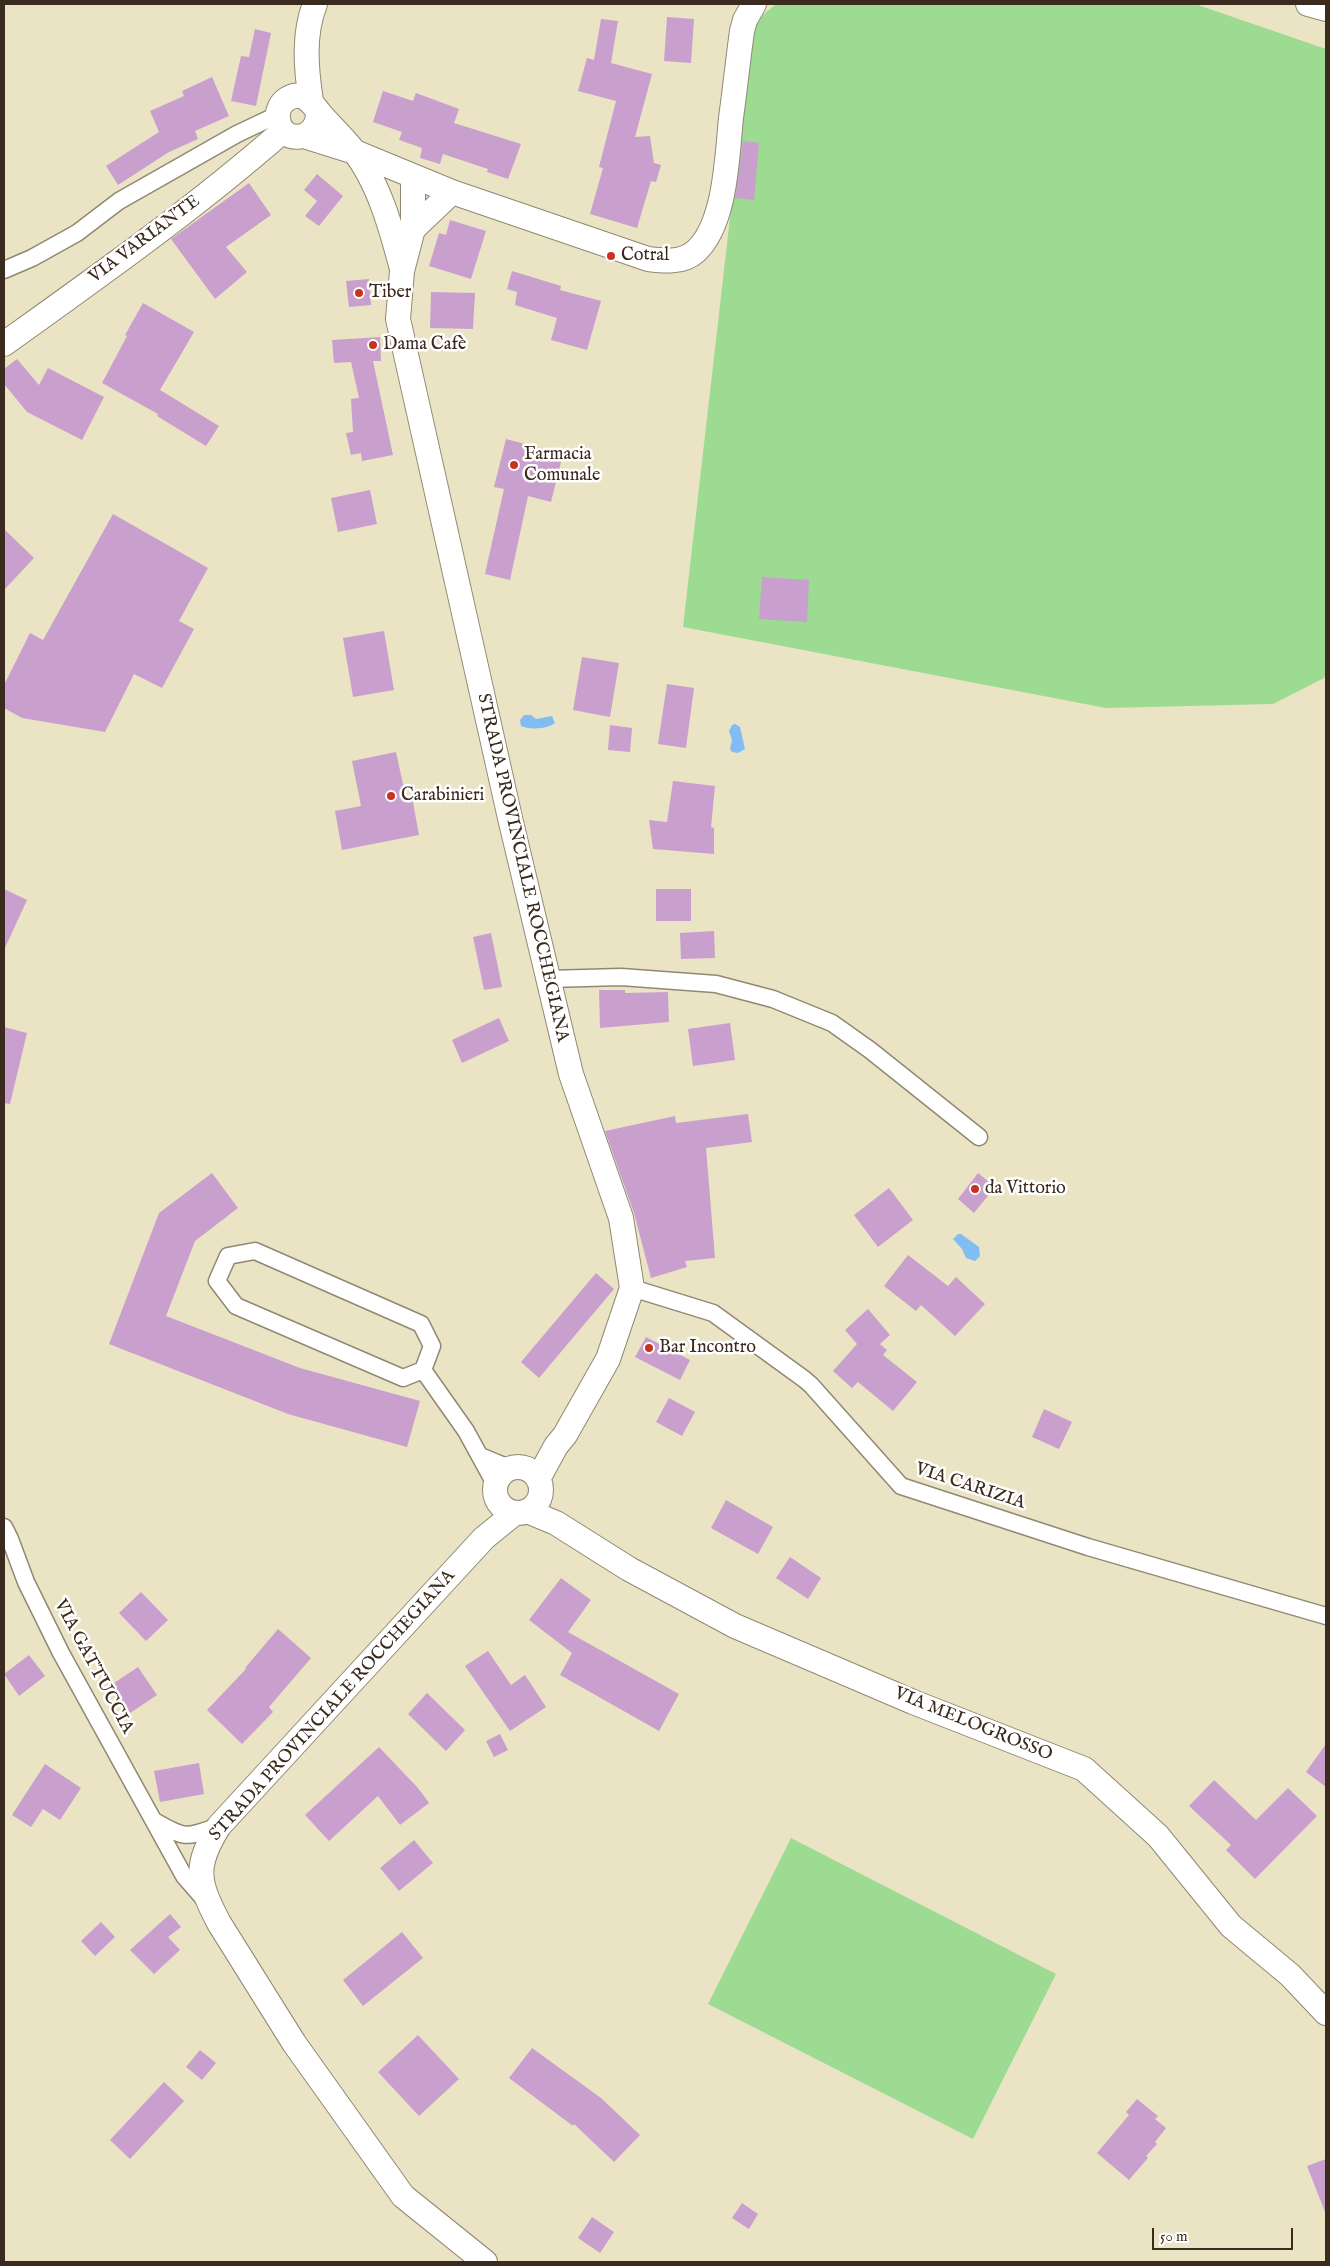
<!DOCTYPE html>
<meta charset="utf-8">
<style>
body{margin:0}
#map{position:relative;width:1330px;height:2266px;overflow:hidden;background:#eae4c5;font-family:"IM FELL English",serif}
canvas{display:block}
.frame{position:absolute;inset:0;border:5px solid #3b2a1e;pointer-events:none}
.scale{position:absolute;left:1152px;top:2228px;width:141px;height:22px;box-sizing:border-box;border:2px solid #3b2a1e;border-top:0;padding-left:6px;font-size:15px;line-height:18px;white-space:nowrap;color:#3b2a1e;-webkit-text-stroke:4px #fff;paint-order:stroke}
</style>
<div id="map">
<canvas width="1330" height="2266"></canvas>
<div class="frame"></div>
<div class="scale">50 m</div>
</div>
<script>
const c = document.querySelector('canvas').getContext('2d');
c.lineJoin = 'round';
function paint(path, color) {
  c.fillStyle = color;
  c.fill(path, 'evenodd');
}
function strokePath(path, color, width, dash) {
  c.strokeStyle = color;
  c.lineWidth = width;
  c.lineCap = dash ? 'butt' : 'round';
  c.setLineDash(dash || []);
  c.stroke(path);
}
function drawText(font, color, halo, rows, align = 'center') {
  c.font = font + ' "IM FELL English",serif';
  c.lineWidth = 5;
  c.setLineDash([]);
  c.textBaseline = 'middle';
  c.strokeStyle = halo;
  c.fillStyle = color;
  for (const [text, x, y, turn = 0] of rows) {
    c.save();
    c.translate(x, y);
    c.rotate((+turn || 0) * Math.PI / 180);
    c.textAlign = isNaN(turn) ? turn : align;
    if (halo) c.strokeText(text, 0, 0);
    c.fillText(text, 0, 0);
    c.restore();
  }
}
paint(new Path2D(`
 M776,4h419l131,45v628l-53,27 -167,4 -423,-81 68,-592 7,-16z
 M791,1838l265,136 -83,165 -265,-135z`), '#9cdb91');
paint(new Path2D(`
 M524,715h7l5,4 16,-3 3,7c-7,6 -26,7 -34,3l-1,-6z
 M735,724l5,3 5,22 -7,4 -6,-1 -2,-3 2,-9 -3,-9 3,-6z
 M958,1234h3l18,13 1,9 -5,5 -9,-3 -4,-9 -9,-10z`), '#81bcf3');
paint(new Path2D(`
 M667,17l27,2 -3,44 -27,-2z
 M601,19l17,2 -7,42 41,11 -17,63 15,-1 4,27 7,2 -5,17 -5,-1 -14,47 -47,-14 13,-46 -4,-1 17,-66 -38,-10 9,-33 7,2z
 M255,29l16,4 -15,73 -25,-5 10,-45 8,1z
 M212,77l17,39 -34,15 3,8 -29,13 -51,33 -12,-19 53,-34 -9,-21 34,-15 -2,-5z
 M383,91l30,10 3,-8 43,16 -5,14 67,21 -13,35 -21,-7 1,-3 -45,-15 -3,10 -20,-6 2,-10 -23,-8 3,-8 -29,-10z
 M743,141l16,2 -5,57 -19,-2z
 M317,174l26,22 -24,30 -14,-10 12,-15 -13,-11z
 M249,183l22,32 -45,32 21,25 -32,27 -44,-60z
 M450,220l36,11 -15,48 -42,-13 10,-33 7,2z
 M512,271l49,15 -1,4 41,11 -14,49 -36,-10 6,-22 -42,-13 2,-13 -10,-3z
 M369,279l2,26 -22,2 -3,-26z
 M431,292l44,1 -2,36 -43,-1z
 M143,303l51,29 -34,58 59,36 -13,20 -49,-30 1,-2 -56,-31 25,-47 -2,-1z
 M380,337l1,24h-8l20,94 -31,6 -1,-8 -10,2 -5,-22 7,-1 -2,-33 8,-1 -8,-36 -17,1 -2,-23z
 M17,359l22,26 9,-17 56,29 -22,43 -55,-28 -23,-28v-15z
 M506,439l57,15 -12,48 -23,-6 -18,84 -25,-6 19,-85 -10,-2z
 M370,490l7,34 -39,8 -7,-34z
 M113,514l95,54 -29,53 15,8 -32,59 -28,-14 -29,58 -83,-14 -18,-10v-23l26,-52 13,7z
 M4,529l30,29 -30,32z
 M762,577l47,3 -2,42 -48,-3z
 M384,631l10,59 -41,7 -10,-59z
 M582,657l37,6 -9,54 -37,-7z
 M667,684l27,4 -8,60 -28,-4z
 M610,725l22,3 -2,24 -22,-2z
 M396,752l10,46 6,-1 7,38 -77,15 -7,-39 26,-5 -9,-45z
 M673,781l42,5 -4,41 3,1v26l-61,-5 -4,-29 18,2z
 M4,889l23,11 -23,50z
 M656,889h35v32h-35z
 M714,931l1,27 -34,1 -1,-26z
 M491,933l11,54 -18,3 -11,-53z
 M599,990h26v3l43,-1 1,30 -69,6z
 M499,1018l10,23 -47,22 -10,-23z
 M730,1023l5,37 -42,6 -5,-37z
 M4,1027l23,6 -17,71 -6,-1z
 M748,1114l4,28 -46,6 9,110 -30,3 2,6 -36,11 -17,-65 -29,-82 70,-15 1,7z
 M212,1173l26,35 -43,33 -29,75 134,52 120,33 -13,46 -119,-33 -179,-70 50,-131z
 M978,1173l17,14 -21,26 -16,-14z
 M889,1188l24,32 -35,27 -24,-32z
 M908,1255l40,31 8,-9 29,27 -30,32 -34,-31 -5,6 -32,-25z
 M596,1273l18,16 -75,89 -18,-16z
 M868,1309l22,26 -10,9 7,6 -4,5 34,27 -24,29 -35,-29 -6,6 -19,-17 24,-27 -12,-14z
 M646,1337l44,23 -10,20 -45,-23z
 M669,1398l26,14 -13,24 -26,-14z
 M1044,1409l28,13 -13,27 -27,-12z
 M726,1500l47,27 -15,27 -47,-26z
 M790,1557l31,21 -13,21 -32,-21z
 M561,1578l30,22 -23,32 111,62 -20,37 -99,-56 12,-22 -43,-33z
 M141,1592l27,28 -22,21 -27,-28z
 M278,1629l33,29 -42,49 4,5 -31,32 -35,-34 39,-41 -1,-1z
 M488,1651l23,34 14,-10 21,32 -36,24 -45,-65z
 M29,1655l16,21 -26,20 -15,-22z
 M138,1667l19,28 -27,18 -19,-28z
 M427,1693l38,37 -19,21 -38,-37z
 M500,1734l8,16 -14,7 -8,-16z
 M1326,1744v43l-20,-15z
 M379,1747l39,41 11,15 -29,22 -22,-29 -49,45 -24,-26z
 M199,1763l5,31 -44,8 -6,-31z
 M45,1764l36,24 -21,32 -17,-11 -12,18 -19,-12z
 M1214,1780l42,40 32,-32 29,28 -62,63 -29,-29 5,-5 -42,-39z
 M414,1840l19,23 -34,28 -19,-23z
 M170,1914l11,13 -13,10 12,13 -26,24 -24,-24z
 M101,1922l14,15 -20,19 -14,-15z
 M402,1932l21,26 -60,48 -20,-26z
 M418,2035l41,44 -40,37 -41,-44z
 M532,2048l69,50 39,37 -26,27 -40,-38 -1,2 -64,-48z
 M200,2050l16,13 -14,17 -16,-13z
 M164,2082l20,19 -54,58 -20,-19z
 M1137,2099l21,17 -3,3 11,9 -11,14 2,2 -11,12 2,2 -19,22 -32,-27 32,-38 -3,-3z
 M1326,2159v53h-1l-18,-46z
 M742,2203l16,11 -9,15 -17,-11z
 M592,2217l22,15 -14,21 -22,-15z`), '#c99fcd');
const street = new Path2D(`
 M4,270l28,-12 45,-25 42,-32 118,-67 40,-19
 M548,979l73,-2 95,7 57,15 59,24 38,27 109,87
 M255,1251l166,73 11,22 -9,24 -20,8 -167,-72 -19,-25 11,-25z
 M632,1288l81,25 91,66 7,6 90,101 187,61 238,69
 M423,1370l43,61 29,53
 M480,1456l29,12
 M4,1527l6,12 16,43 35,71 123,223 20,23
 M156,1822c31,18 31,15 63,4`);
const secondary = new Path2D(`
 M1308,4l18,5
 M311,101c-5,-32 -8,-67 4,-97
 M318,111c2,31 -38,35 -40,7 -1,-8 3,-15 9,-19 18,-11 26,7 36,18 10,11 21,22 30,33 26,32 39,81 49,119
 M304,136l51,16 97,40 196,67c16,2 34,4 47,-7 31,-27 32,-96 36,-134 4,-29 7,-58 11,-87l3,-11 9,-16
 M413,178v51l-11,42 -4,48 112,499 61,256 50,144 11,70 -24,71 -43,76 -9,11 -18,33
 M413,229l39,-37
 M4,344c95,-68 191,-136 279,-213
 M495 1490a23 23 0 1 1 46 0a23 23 0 1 1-46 0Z
 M527,1511l29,12 73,46 106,57 178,76 171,67 74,67 73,90 59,49 36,38
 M485,2262l-82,-66 -109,-153 -75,-120c-22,-42 -25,-57 0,-97l265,-288 31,-25`);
strokePath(street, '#928772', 19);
strokePath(secondary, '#928772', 26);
strokePath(street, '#fff', 16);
strokePath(secondary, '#fff', 24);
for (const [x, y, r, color] of [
 [611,256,5,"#c8321e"],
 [359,293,5,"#c8321e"],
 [373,345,5,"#c8321e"],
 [514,465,5,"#c8321e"],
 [391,796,5,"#c8321e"],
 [975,1189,5,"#c8321e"],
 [649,1348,5,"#c8321e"]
]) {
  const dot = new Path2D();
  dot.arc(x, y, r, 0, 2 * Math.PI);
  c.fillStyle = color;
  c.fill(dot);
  strokePath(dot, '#fff', 2);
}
drawText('18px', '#3b2a1e', '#fff', [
 ["VIA VARIANTE",145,240,-37],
 ["STRADA PROVINCIALE ROCCHEGIANA",522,868,77],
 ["VIA CARIZIA",970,1487,18],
 ["VIA GATTUCCIA",93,1667,62],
 ["STRADA PROVINCIALE ROCCHEGIANA",333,1706,-48],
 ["VIA MELOGROSSO",973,1725,22]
]);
drawText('18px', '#3b2a1e', '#fff', [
 ["Cotral",621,256],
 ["Tiber",369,293],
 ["Dama Cafè",383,345],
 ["Farmacia",524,455],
 ["Comunale",524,476],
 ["Carabinieri",401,796],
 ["da Vittorio",985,1189],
 ["Bar Incontro",659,1348]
], 'left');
</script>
